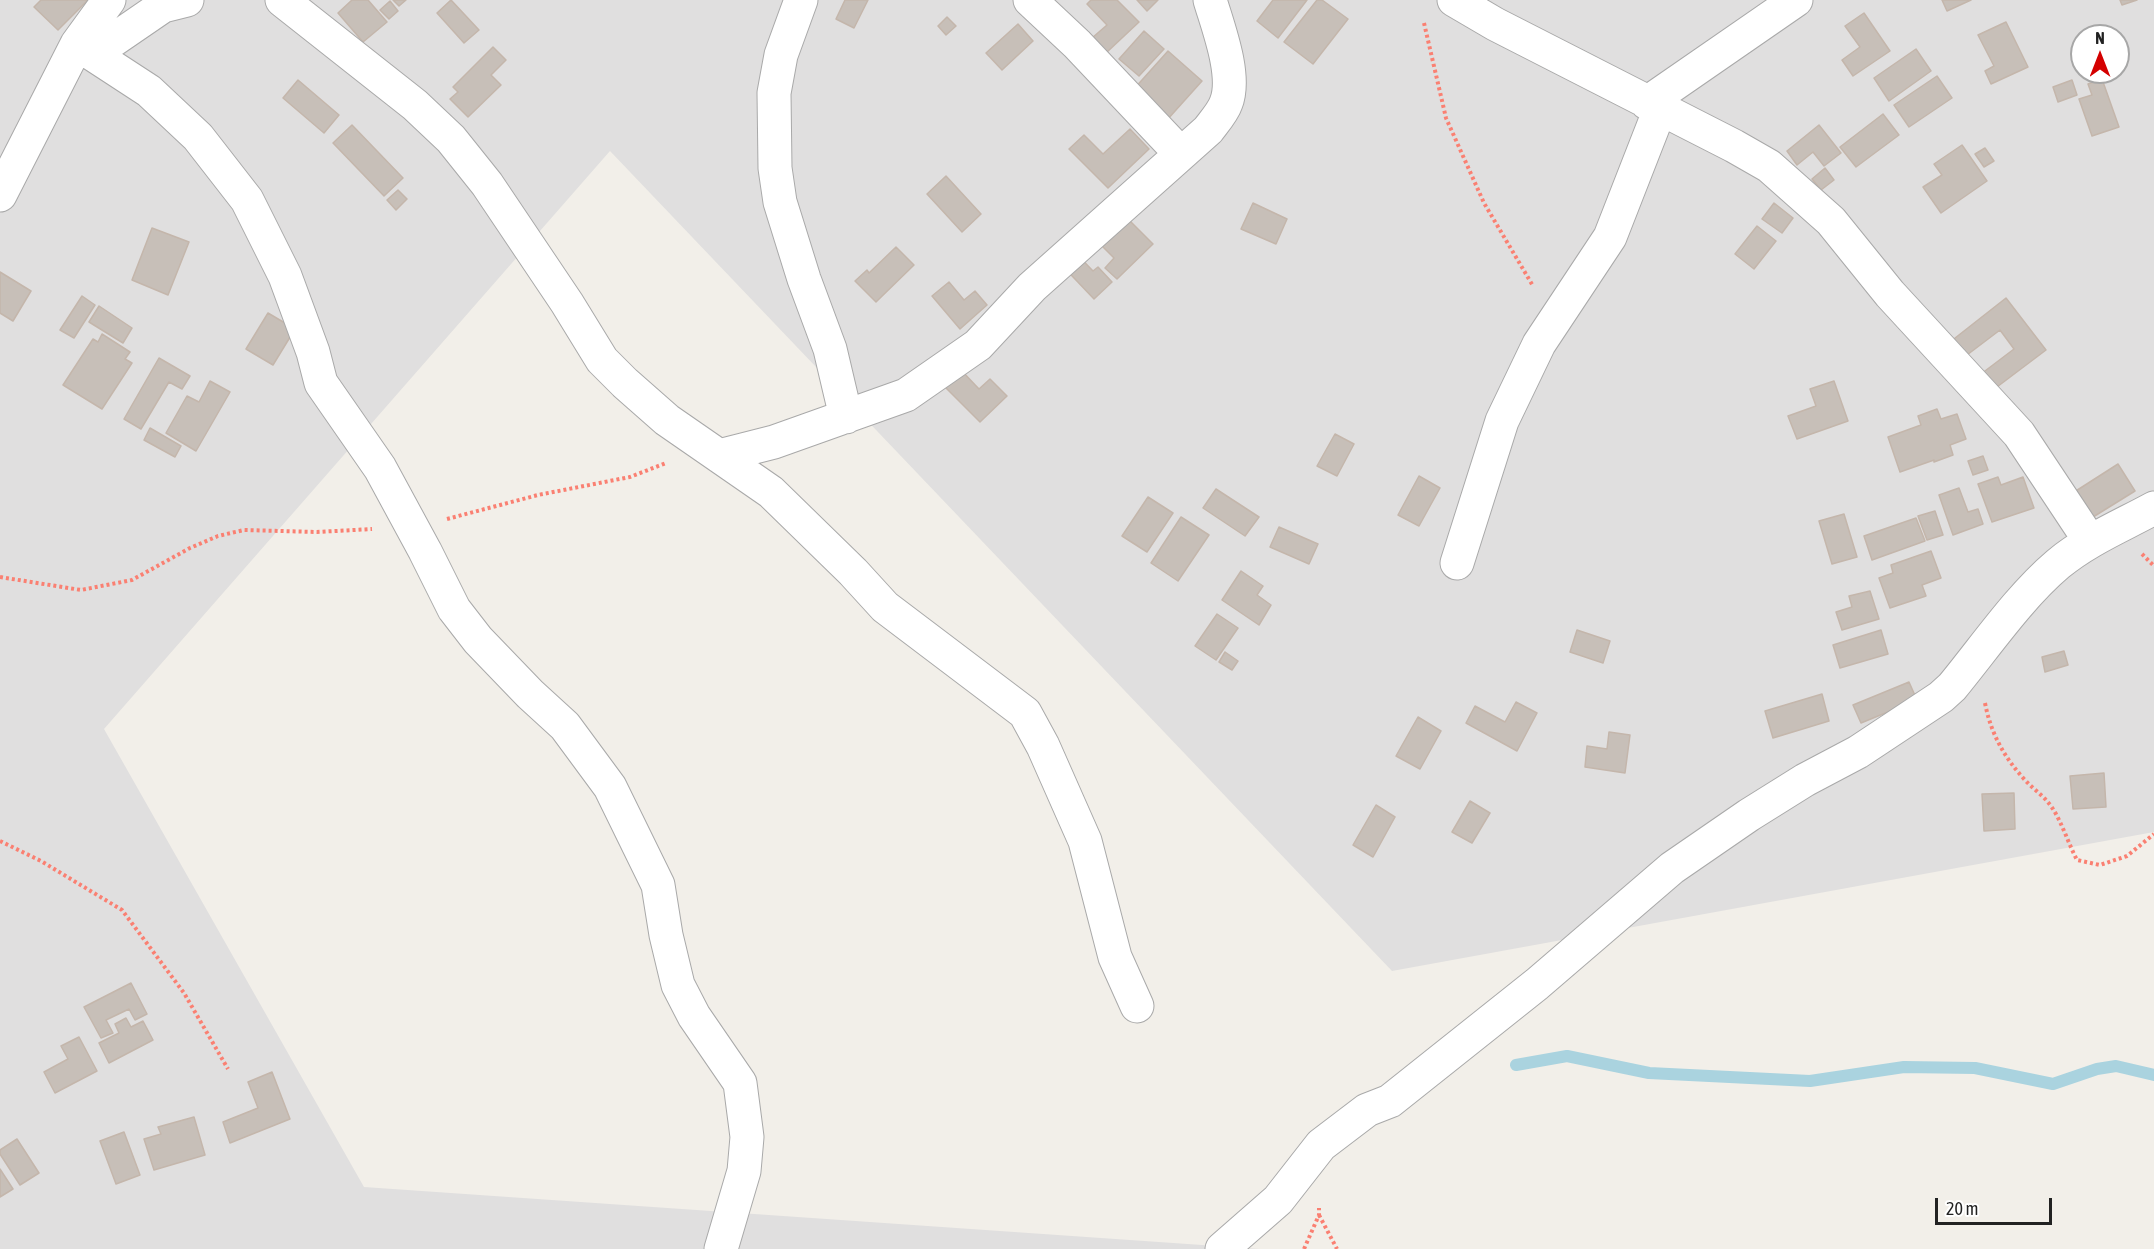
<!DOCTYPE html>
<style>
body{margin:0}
#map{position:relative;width:2154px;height:1249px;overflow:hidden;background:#f2efe9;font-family:"Asap Condensed",sans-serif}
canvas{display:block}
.north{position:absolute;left:2070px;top:24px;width:60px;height:60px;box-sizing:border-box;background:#fff;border:2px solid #a7a7a7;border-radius:50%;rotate:0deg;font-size:16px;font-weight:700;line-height:24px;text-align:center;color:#222}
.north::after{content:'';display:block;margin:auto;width:21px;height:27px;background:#d40000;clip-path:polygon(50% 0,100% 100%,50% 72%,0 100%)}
.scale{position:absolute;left:1935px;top:1198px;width:117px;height:27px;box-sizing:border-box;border:3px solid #222;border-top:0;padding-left:8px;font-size:18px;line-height:21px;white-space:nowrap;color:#222;-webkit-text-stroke:4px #fff;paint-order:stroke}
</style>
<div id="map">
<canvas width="2154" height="1249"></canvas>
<div class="north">N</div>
<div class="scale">20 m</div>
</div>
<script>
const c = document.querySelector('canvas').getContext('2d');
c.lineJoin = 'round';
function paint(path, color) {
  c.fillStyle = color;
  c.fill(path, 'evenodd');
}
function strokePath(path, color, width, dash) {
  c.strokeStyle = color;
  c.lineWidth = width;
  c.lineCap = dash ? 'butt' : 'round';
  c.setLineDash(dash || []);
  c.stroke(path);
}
paint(new Path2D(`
 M0,0h2154v832l-762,139 -782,-820 -506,578 260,458 896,62h-1260zM2082,36h36v36h-36z`), '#e0dfdf');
strokePath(new Path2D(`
 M1516,1065l51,-9 82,17 161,8 94,-14 71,1 78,16 44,-15 19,-3 38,9`), '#aad3df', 12);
const building = new Path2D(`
 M41,0h47l-30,30 -24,-23z
 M352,0h16l19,22 -24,20 -25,-29z
 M393,0h13l-7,6z
 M451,0l28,30 -15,13 -27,-30z
 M845,0h23l-14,28 -18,-9z
 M1091,0h26l22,22 -33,31 -14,-15 15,-13 -20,-21z
 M1137,0h21l-11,11z
 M1273,0h34l-29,38 -21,-17z
 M1317,0h5l26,19 -35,45 -29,-22z
 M1942,0h29l-24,11z
 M2120,0h17l-15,5z
 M390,1l8,10 -9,8 -9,-9z
 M1864,13l26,38 -37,25 -11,-16 18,-13 -15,-21z
 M947,17l9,9 -10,9 -8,-9z
 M2006,22l22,45 -37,17 -6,-13 9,-5 -16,-31z
 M1018,24l15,17 -31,29 -16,-17z
 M1144,31l20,18 -25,27 -20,-17z
 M493,47l13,13 -15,15 10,10 -33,32 -18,-18 8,-7 -5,-5z
 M1916,49l15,22 -42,30 -15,-23z
 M1168,51l34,30 -35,39 -34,-30z
 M1937,76l15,22 -43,29 -15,-22z
 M2102,79l17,48 -27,9 -13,-37 13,-4 -4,-11z
 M298,80l41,35 -15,18 -41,-35z
 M2072,80l5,15 -19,7 -5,-15z
 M1883,114l16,21 -43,32 -16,-20z
 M352,125l51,53 -19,18 -51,-53z
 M1819,125l22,28 -17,13 -11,-14 -16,13 -10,-14z
 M1130,129l19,20 -41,39 -39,-39 15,-14 19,19z
 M1962,145l25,36 -46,32 -18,-26 19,-12 -8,-11z
 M1985,148l9,13 -10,6 -9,-13z
 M1825,168l9,12 -13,10 -9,-11z
 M946,176l35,38 -19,18 -35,-38z
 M398,190l9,9 -11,11 -9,-10z
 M1253,203l34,16 -11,25 -35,-15z
 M1774,203l19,15 -11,15 -20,-14z
 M1121,212l32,32 -36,35 -12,-11 9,-10 -20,-20z
 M1757,226l19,15 -22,28 -19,-15z
 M152,228l37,14 -21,53 -36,-15z
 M1067,244l26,27 5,-4 14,15 -18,17 -40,-42z
 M896,247l18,18 -38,37 -21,-21 12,-11 2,3z
 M0,272l31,19 -18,30 -13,-8z
 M949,282l15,18 11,-9 12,14 -27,24 -28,-33z
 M82,296l13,9 -21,33 -14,-8z
 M2006,298l40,52 -57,43 -12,-16 37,-28 -14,-19 -37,28 -13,-16z
 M99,306l33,22 -9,15 -34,-21z
 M268,313l27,16 -22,36 -27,-16z
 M102,334l28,18 -5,7 7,4 -30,46 -39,-24 30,-46 5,3z
 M159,358l31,18 -8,13 -13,-7 -28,47 -17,-10z
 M960,369l19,20 11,-10 17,17 -27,26 -37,-37z
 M210,381l20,11 -34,59 -30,-18 21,-37 12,6z
 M1834,381l14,40 -51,18 -9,-23 28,-10 -6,-17z
 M1937,409l4,10 16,-5 9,25 -16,6 3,10 -19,7v-2l-34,12 -12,-35 33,-12 -3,-9z
 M150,428l31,18 -6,11 -31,-17z
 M1335,434l19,10 -17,32 -20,-10z
 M1983,456l5,14 -15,5 -5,-14z
 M2118,464l17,27 -50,31 -17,-26z
 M1419,476l21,12 -21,38 -21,-11z
 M1998,477l3,8 22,-8 11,31 -42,14 -14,-38z
 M1959,488l9,24 10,-3 5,15 -30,11 -14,-40z
 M1216,489l43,28 -14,19 -42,-28z
 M1148,497l25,16 -26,39 -25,-16z
 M1935,511l8,24 -16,5 -9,-24z
 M1844,514l13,43 -25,7 -13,-43z
 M1181,517l28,18 -31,46 -27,-18z
 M1916,518l9,23 -53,19 -8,-24z
 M1279,527l39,17 -9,20 -39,-17z
 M1931,551l10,27 -19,7 4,11 -36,12 -11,-30 14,-5 -2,-8z
 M1241,571l22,15 -6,9 14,10 -12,20 -37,-25z
 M1870,591l9,28 -37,11 -6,-18 16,-5 -3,-11z
 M1217,614l21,14 -22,32 -21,-14z
 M1577,630l33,11 -7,22 -33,-11z
 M1881,630l7,24 -48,14 -7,-23z
 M2064,651l4,14 -23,7 -3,-15z
 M1225,652l13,9 -6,9 -13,-8z
 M1909,682l8,18 -56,23 -8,-18z
 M1822,694l7,27 -56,17 -8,-27z
 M1516,702l21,11 -20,38 -51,-28 9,-17 30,16z
 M1418,717l23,14 -21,38 -24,-13z
 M1609,732l21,3 -5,38 -40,-6 2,-21 20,3z
 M2104,773l2,34 -33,2 -3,-33z
 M2014,793l1,36 -31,2 -2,-37z
 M1470,801l20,12 -18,30 -20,-11z
 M1376,805l19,12 -22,40 -20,-12z
 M131,983l16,31 -12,6 -6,-11 -23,11 7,13 -12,5 -17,-31z
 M126,1018l5,9 12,-6 10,19 -44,23 -10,-20 20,-10 -4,-9z
 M79,1037l18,34 -42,22 -11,-21 24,-13 -7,-13z
 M272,1072l18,47 -60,24 -7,-21 35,-14 -10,-26z
 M194,1117l11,38 -51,15 -10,-31 17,-5 -3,-7z
 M124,1132l16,43 -24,9 -16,-43z
 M17,1139l22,34 -19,12 -20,-31v-4z
 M0,1169l13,20 -13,8z`);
paint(building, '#c7bfb8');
strokePath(building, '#c4b6ab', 1.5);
const minor = new Path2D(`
 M282,0l133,105 36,34 36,45 80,119 35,57 23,23 42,37 104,72 82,80 32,35 140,106 18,33 42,95 30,116 22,49
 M801,0l-20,55 -7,38 1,75 5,34 24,77 26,70 16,68
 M1030,0l47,44 104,110
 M1454,0l41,24 239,122 35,20 62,55 59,73 129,140 71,107
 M77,44l72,47 49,46 49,63 38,76 28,76 8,31 59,85 45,83 29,58 24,31 52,54 35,32 45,61 48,98 8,50 12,50 16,31 46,67 7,54 -3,34 -23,78
 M93,54l70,-48 24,-6
 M1647,103l149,-103
 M0,195l77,-151 32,-44
 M719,456l55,-14 132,-47 72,-50 54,-58 176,-157c6,-8 15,-18 18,-27 11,-27 -8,-76 -16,-103
 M1457,563l45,-142 37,-77 71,-107 50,-128
 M1222,1249l56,-49 43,-55 46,-35 23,-9 147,-117 135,-116 77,-53 56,-35 53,-28 83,-55 11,-10c33,-40 67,-90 106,-123 29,-24 63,-38 96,-56`);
strokePath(minor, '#a9a9a9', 35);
strokePath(new Path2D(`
 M1424,23l22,95 38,85 49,83
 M447,519l91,-24 92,-18 36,-14
 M2142,554l12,12
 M0,577l81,13 51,-10 58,-32 28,-12 26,-6 73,2 55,-3
 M1985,703c6,31 19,54 40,77 8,9 18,15 26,26 11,16 17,37 26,54l23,5 27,-9 27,-22
 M0,841l41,20 81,49 62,83 44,76
 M1319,1215l18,34
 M1304,1249l15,-34v-7`), '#fa8072', 4, [3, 3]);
strokePath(minor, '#fff', 33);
</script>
